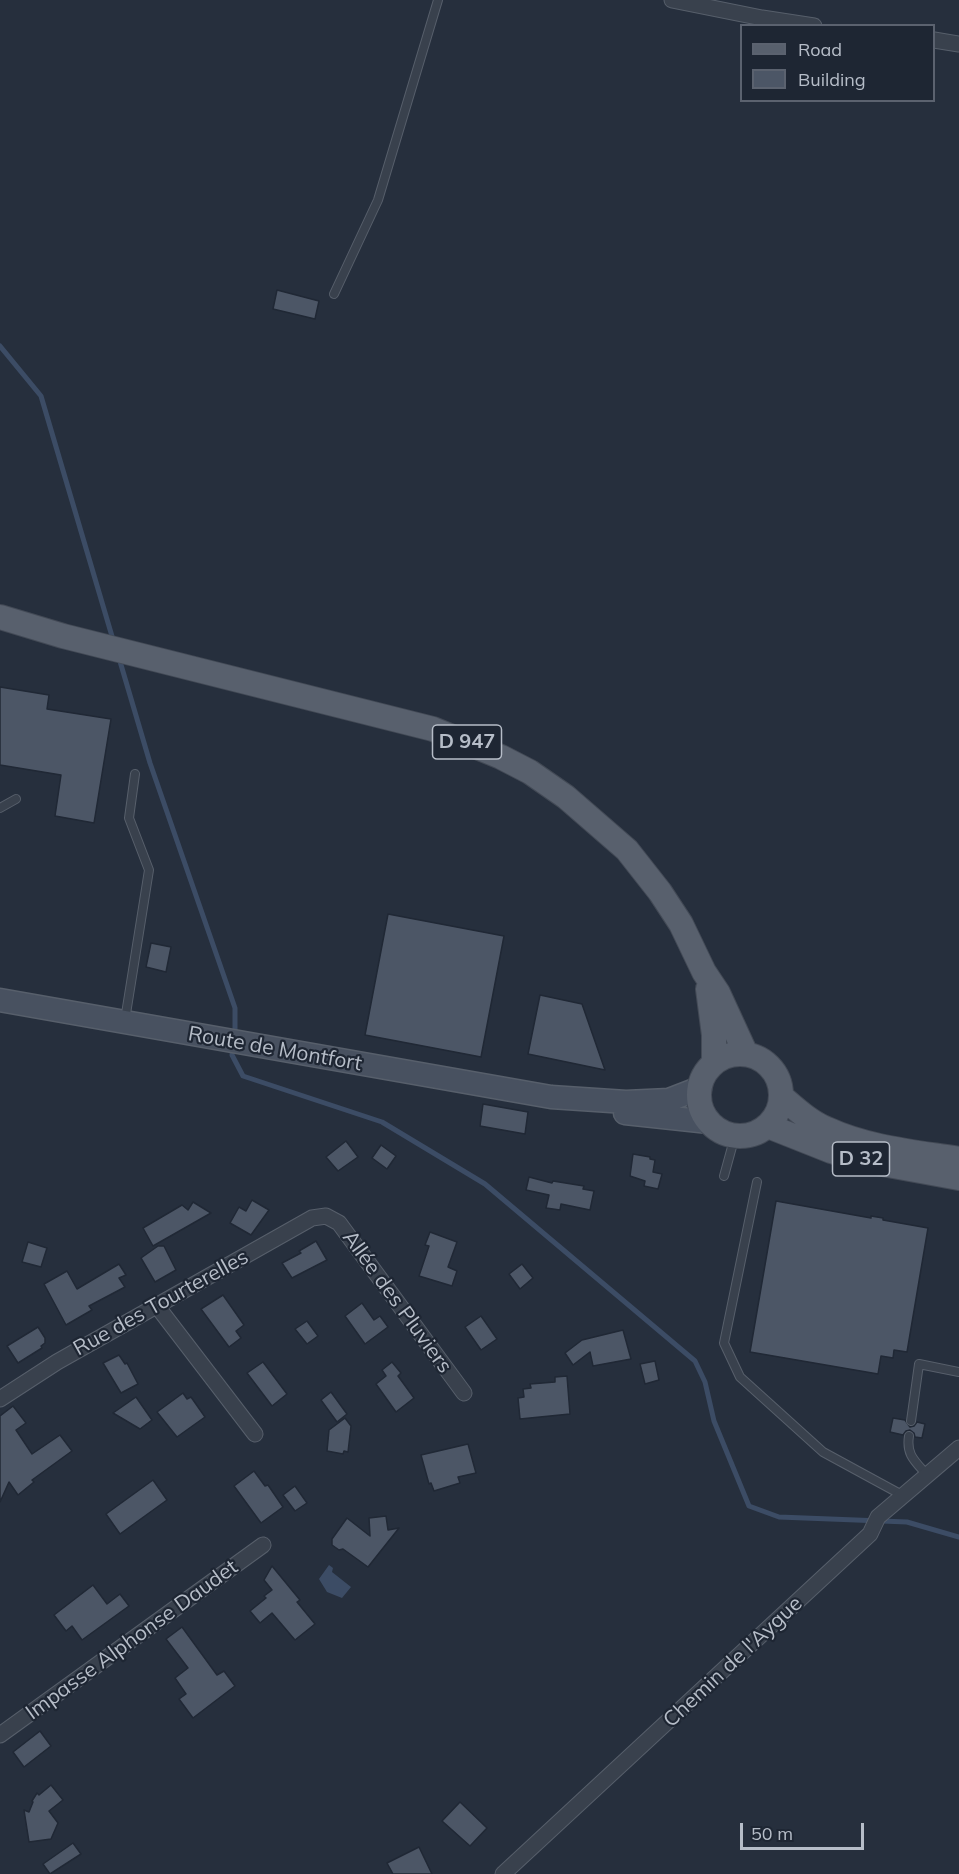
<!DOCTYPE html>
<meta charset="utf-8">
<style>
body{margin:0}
#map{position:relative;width:959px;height:1874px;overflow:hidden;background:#262f3d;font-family:Mulish,sans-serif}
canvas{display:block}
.legend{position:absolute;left:740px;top:24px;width:195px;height:78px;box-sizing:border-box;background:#1e2633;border:2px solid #5b626f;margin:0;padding:8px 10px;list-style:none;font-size:18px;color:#b6bdc8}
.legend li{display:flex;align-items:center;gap:12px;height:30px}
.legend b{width:30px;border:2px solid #5b626f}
.scale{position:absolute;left:740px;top:1823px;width:124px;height:27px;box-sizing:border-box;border:3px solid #b6bdc8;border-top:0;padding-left:8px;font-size:18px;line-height:21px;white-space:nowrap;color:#b6bdc8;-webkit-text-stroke:4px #1e2633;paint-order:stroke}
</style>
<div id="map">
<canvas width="959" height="1874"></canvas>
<ul class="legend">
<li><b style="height:8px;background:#58606d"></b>Road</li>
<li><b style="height:16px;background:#4c5666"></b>Building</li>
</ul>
<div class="scale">50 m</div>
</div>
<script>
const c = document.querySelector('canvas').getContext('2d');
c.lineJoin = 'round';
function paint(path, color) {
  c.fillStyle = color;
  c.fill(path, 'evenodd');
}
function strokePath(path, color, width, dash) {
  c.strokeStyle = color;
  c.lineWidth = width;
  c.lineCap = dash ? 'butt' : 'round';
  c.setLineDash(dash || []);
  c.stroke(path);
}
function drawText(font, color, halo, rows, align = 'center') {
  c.font = font + ' Mulish,sans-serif';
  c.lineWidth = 4.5;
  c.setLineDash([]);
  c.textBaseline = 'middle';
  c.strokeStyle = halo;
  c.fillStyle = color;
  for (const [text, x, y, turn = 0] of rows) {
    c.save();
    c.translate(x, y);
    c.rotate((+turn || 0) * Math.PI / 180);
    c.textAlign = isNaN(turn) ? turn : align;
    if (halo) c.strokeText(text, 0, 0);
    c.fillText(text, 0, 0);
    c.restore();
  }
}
paint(new Path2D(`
 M329,1565l4,3 -1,4 19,15 -9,11 -15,-6 -8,-13z`), '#3c4c65');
strokePath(new Path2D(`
 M0,346l41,50 73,247
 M119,658l31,105 85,245v26
 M233,1047l-1,8 11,21 139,46 103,62 210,177 10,21 9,39 35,85 30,11 128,5 52,15`), '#3c4c65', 5);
const building = new Path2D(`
 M277,290l42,11 -4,18 -42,-10z
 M0,687l49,8 -2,14 64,10 -17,104 -39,-7 6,-41 -61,-10z
 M388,914l116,22 -23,121 -116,-22z
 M151,943l20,4 -5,25 -20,-5z
 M540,995l42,9 23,66 -77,-16z
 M483,1104l45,8 -3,22 -45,-8z
 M346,1141l12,16 -20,14 -12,-14z
 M381,1145l15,11 -9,13 -15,-11z
 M633,1154l17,3v2l5,1 -2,12 9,2 -4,15 -14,-3 1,-5 -15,-5z
 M529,1177l23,6 1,-2 31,5 -1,3 11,2 -4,19 -29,-6 -1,6 -14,-2 3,-13 -23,-5z
 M252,1200l17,10 -18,25 -21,-12 9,-16 7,4z
 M776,1201l95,17v-2l12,2v2l45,8 -21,124 -13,-2 -1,8 -12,-2 -3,18 -128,-22z
 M193,1202l18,11 -58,33 -10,-18 39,-23 6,5z
 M430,1232l27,10 -9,25 9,4 -5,15 -33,-10 10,-30 -4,-1z
 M316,1241l11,19 -35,18 -10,-15 19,-10 -2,-2z
 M28,1242l19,6 -6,19 -19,-5z
 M158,1246h6l12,24 -21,12 -14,-24z
 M119,1264l7,11 -7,3 6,9 -36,19 3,4 -26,15 -22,-41 23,-13 10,18z
 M522,1264l11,14 -13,11 -11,-15z
 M223,1295l21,30 -8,6 5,7 -12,9 -28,-38z
 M362,1303l12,17 6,-4 8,11 -23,17 -20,-28z
 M481,1316l16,23 -16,11 -16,-23z
 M307,1321l11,15 -11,8 -12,-15z
 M38,1327l7,11v5l-4,3 1,2 -24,15 -11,-17z
 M623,1330l8,29 -38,7 -3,-14 -17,13 -8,-12 17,-13z
 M119,1355l6,9 2,-1 11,21 -17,9 -18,-30z
 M655,1361l4,19 -14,4 -5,-20z
 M263,1362l24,32 -15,12 -25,-33z
 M392,1362l9,11 -3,3 16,22 -18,14 -20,-28 10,-8 -4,-6z
 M567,1376l3,38 -50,5 -2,-21 6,-1 -1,-8 8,-1 -1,-4 25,-2v-5z
 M331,1392l16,22 -10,8 -16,-22z
 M183,1393l4,6 4,-2 14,20 -28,20 -20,-25z
 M136,1397l16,23 -12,9 -27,-16z
 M13,1406l13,17 -10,7 16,24 28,-19 12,16 -40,29 2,2 -16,13 -9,-13 -9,20v-86z
 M345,1418l6,8 -3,26 -4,-1 -1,3 -16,-3 2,-21z
 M893,1418l12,2 5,7 4,-1 3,-4 8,2 -3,14 -7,-1 -1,-4 -4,-3 -4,1 -3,4 -13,-3z
 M468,1444l8,29 -18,4 2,6 -26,8 -3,-8 -2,1 -8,-29z
 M254,1471l11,15 3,-1 15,22 -22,16 -27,-37z
 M153,1480l14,20 -47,34 -14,-20z
 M295,1486l12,17 -12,8 -12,-16z
 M386,1516l2,14 11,-2 -31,39 -25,-18 -4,1 -7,-5v-6l15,-21 23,18 -1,-18z
 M272,1566l28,34 -3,2 18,22 -20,16 -23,-27 -12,10 -10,-12 16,-13 -2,-2 8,-6 -8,-10z
 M93,1585l14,19 13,-10 9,12 -47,34 -10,-14 -6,5 -12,-16z
 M182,1627l35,48 7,-4 11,15 -42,32 -14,-19 7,-5 -11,-16 13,-10 -22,-29z
 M40,1731l11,15 -27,21 -11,-15z
 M51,1785l12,15 -14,11 9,12 -7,16 -22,3 -5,-32 5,2 4,-10 -1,-1 5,-8 2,2z
 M460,1802l27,26 -17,18 -28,-25z
 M73,1843l8,11 -31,20 -7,-10z
 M419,1847l13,27h-39l-6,-11z`);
paint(building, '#4c5666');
strokePath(building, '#202835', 1.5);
const service = new Path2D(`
 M334,294l44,-94 60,-200
 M0,808l16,-9
 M125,1020l24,-150 -20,-52 6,-44
 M724,1176l11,-40
 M757,1182l-33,161 16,34 83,75 79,43
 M911,1421l8,-57 40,8
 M909,1436c-3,19 6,25 18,39`);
const minor = new Path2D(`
 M672,0l90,18 52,8
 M934,40l25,4
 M157,1306l98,128
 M0,1399l57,-37 255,-144 14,-2 13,7 125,170
 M0,1735l263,-190
 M503,1874l367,-340 8,-17 81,-69`);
const secondary = new Path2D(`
 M0,1000l551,97 75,5 43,-2 31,-12
 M625,1113l84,9`);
const primary = new Path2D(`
 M0,617l63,19 370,93 68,28 29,15 36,25 61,53 33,42 21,32 23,48 14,21 28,61
 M708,989l6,46v28
 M699 1095a41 41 0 1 1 82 0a41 41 0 1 1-82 0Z
 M782,1097c14,12 28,25 45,32 41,19 88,23 132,30
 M768,1126l63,25 35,10 93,17`);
strokePath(service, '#575f6b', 10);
strokePath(minor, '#575f6b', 17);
strokePath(secondary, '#575f6b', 25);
strokePath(primary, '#434a56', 26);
strokePath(service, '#39414d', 8);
strokePath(minor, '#39414d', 15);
strokePath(secondary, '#485160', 22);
strokePath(primary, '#58606d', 24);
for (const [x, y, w] of [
 [467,742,69],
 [861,1159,57]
]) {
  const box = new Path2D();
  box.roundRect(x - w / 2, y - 17, w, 34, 4.5);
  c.fillStyle = '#1e2633';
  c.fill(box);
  strokePath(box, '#b6bdc8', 1.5);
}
drawText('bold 20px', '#b6bdc8', null, [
 ["D 947",467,742],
 ["D 32",861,1159]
]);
drawText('21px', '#b6bdc8', '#1e2633', [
 ["Route de Montfort",275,1049,10],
 ["Allée des Pluviers",397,1302,54],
 ["Rue des Tourterelles",161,1303,-29],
 ["Impasse Alphonse Daudet",132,1640,-36],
 ["Chemin de l'Aygue",733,1662,-43]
]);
</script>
